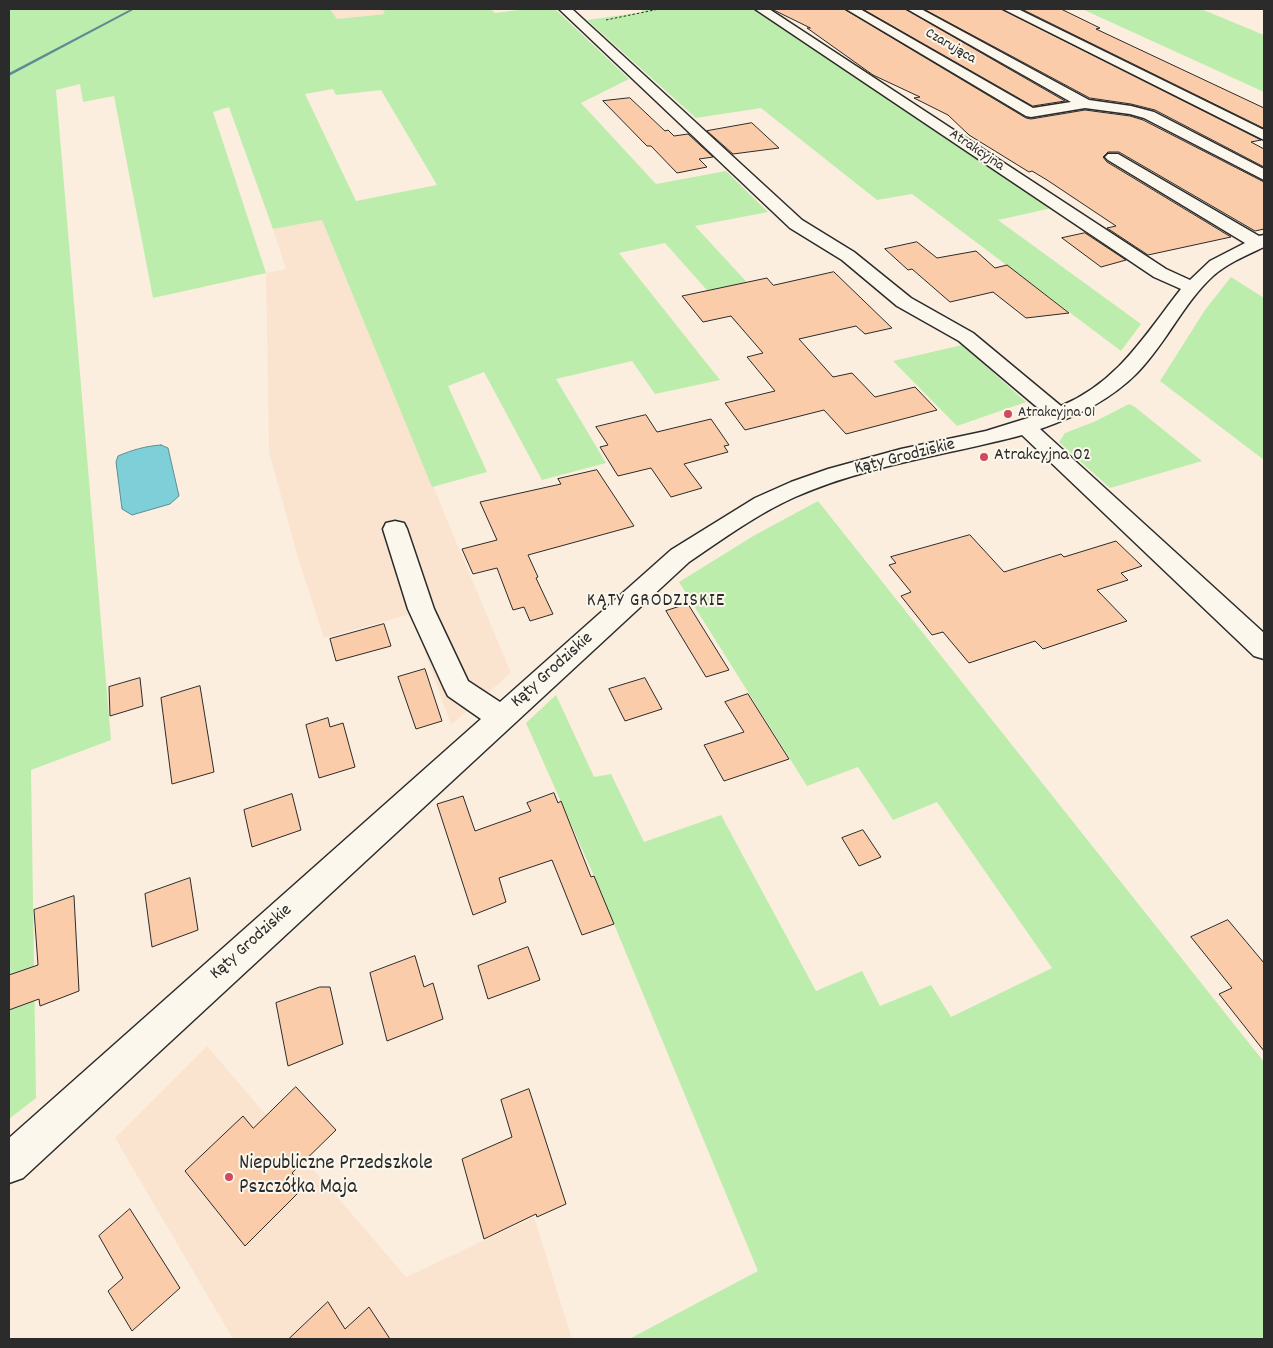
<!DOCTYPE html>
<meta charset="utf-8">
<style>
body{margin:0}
#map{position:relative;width:1273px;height:1348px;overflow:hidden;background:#fbeedf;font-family:Dekko,sans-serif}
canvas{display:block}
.frame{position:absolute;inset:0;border:10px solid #2b2b2b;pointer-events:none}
</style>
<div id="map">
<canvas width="1273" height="1348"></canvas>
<div class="frame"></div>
</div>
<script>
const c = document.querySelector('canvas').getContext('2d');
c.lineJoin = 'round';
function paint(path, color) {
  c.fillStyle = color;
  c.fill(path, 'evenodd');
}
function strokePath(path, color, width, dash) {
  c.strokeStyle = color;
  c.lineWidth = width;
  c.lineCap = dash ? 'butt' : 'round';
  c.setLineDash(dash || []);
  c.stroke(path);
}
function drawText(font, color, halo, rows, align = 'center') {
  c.font = font + ' Dekko,sans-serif';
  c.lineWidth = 4;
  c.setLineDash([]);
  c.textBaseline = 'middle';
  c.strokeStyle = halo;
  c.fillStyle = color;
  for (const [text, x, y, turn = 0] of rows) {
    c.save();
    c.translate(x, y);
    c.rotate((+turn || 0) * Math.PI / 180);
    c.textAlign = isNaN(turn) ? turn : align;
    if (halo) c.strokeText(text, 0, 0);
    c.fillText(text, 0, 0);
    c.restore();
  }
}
paint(new Path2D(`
 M330,9h52l4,5 -49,5z
 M322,220l189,453 -60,52 -40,-111 -87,24 -26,-80 -29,-106 -3,-179 20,-4 -13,-40z
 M207,1046l199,231 128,-60 38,122h-339l-118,-201z`), '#fbe4cf');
paint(new Path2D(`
 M9,9h321l7,10 48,-5 -3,-5h109l4,4 31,-4h29l74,70 -48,24 75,81 70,-13 42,41 -73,14 83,90 -41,8 -72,-81 -46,10 101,127 -65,14 -23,-33 -76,18 50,84 -64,17 -58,-108 -36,14 39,86 -55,15 -110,-267 -49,9 -44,-122 -16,5 53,161 -113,25 -39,-202 -31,6 -3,-18 -24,6 55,650 -80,30 5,328 -27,21zM333,89l3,6 45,-5 56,95 -81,16 -51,-107z
 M640,9h115l297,199 -54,12 143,104 -20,27 -209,-157 -35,6 -116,-92 -65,10 -109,-98 57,-8z
 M1082,9h119l63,26v57z
 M1231,277l33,21v162l-104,-79 45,-71z
 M962,345l64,57 -69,24 -64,-65z
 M1129,404l6,3 67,54 -92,27 -51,-46 6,-9 31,-12z
 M818,501l446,561v277h-635l129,-68 -164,-395 -68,-153 30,-28 38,82 17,-3 33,68 77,-27 95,176 46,-20 18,35 51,-21 20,32 101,-49 -115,-166 -44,18 -35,-53 -51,19 -128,-204 76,-47z`), '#bdedad');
const water = new Path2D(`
 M161,445l7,3 11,48 -9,8 -38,11 -10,-6 -6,-47 2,-6c14,-6 28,-10 43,-11z`);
paint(water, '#7fcfd9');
strokePath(water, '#5d8d93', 1);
paint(new Path2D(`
 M131,9h4l-126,67v-3z`), '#5d8d93');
const building = new Path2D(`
 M772,9h72l182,109 5,1 54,-9 45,6 13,4 121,62v47l-9,2 -136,-79h-11l-5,5 4,5 124,75 -83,18 -41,-27 9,-2 -69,-46 -15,-9 -3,1 -60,-37 -21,-20 -34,-17 6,-1 -47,-22 -66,-47h3z
 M863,9h42l160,92 -32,5z
 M924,9h77l260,131 -10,2 13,7v18l-109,-57 -24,-6 -41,-6z
 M1022,9h39l39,19 -4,1 168,79v20z
 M630,98l35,33 3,-1 6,6 14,-2 25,23 -14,2 8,8 -30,6 -26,-27h-4l-44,-45z
 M752,123l27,25 -46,6 -26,-23z
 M1085,233l41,27 -25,7 -39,-29z
 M917,242l20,16 39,-7 19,17 12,-3 62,48 -43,5 -33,-26 -43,10 -38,-33 -4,1 -23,-21z
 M834,272l58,56 -27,6 -9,-8 -57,13 34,38 19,-4 23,24 40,-10 22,23 -91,24 -22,-24 -79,20 -20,-27 50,-12 -28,-34 16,-4 -32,-37 -28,6 -21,-26 85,-18 6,7z
 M646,415l11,17 54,-13 18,26 -5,1 4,6 -44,12 18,24 -31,9 -20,-29 -33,8 -18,-29 8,-2 -12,-18z
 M597,470l37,56 -106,29 10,22 -2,1 17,36 -23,7 -6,-14 -11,3 -16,-42 -24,6 -11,-25 35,-9 -17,-38 81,-18 -3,-5z
 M970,535l34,37 57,-18 3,3 52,-16 26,25 -21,7 7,7 -31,10 30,31 -84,28 -8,-8 -66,22 -26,-31 -11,3 -31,-39 10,-4 -22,-27 7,-2 -5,-6z
 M688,604l41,66 -23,7 -40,-66z
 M384,624l7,22 -55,15 -6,-22z
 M425,669l17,52 -26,8 -18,-52z
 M140,678l3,28 -33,10 -1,-29z
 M645,678l17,31 -37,12 -16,-32z
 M200,686l14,86 -42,12 -11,-86z
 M748,694l41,65 -65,22 -20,-36 40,-13 -19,-30z
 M328,718l2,9 13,-4 12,44 -36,11 -13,-53z
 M554,793l4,10 3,-2 30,76 3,-1 20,48 -32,11 -30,-75 -53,18 7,24 -33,13 -36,-111 26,-8 12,35 56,-20 -4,-8z
 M292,794l9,36 -49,17 -8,-37z
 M863,830l18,27 -22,9 -17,-28z
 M190,878l8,52 -46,17 -7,-53z
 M74,896l5,95 -39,15 -1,-7 -30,11v-35l29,-10 -4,-55z
 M1228,920l36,43v88l-45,-57 13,-6 -41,-51z
 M528,947l12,33 -52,19 -10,-33z
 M415,956l9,31 9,-4 10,36 -56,22 -17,-68z
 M320,987h10l13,57 -55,22 -12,-63z
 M296,1087l40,43 -44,43 12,14 -59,59 -60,-75 58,-55 10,12z
 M529,1089l37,115 -29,13 -1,-3 -52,25 -22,-80 50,-22 -11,-37z
 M130,1209l50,79 -48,43 -24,-40 15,-13 -24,-42z
 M328,1302l17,27 24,-22 21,32h-101z`);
paint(building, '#fbccaa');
strokePath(building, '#2b2b2b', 1);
const minor = new Path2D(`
 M559,9h13l230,211 52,32 57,46 62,35 88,73c57,-24 83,-70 120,-117l-27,-12 -399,-268h14l397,260 24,11 20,-19 35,-18 -137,-83 -3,-3 3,-3h10l141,82 5,-1v12c-17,8 -36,16 -50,28 -31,28 -48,69 -78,99 -27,27 -61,43 -96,55l224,204v26l-10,-3 -232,-221c-75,20 -155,30 -227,62 -38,17 -72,42 -106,65l-666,616 -14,5v-45l472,-419 -33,-23 -4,-8 -36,-79 -25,-80 3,-6 9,-2 9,2 3,6 27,80 34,72 32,21 171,-152 84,-52 36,-16 37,-13 73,-20 85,-18 58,-18 -85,-72 -62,-35 -55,-46 -52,-32z
 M846,9h14l173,99 38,-6 -164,-93h14l168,91 42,6 23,6 110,57v11l-120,-62 -14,-4 -45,-6 -54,9 -5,-1z
 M1003,9h15l246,121v10z`);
strokePath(minor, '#2b2b2b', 3);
strokePath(new Path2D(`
 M606,20l53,-11`), '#2b2b2b', 1, [2.5, 2]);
paint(minor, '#fbf7ec');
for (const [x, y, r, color] of [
 [1008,414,5,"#d1495b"],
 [984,457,5,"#d1495b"],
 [229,1177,5,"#d1495b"]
]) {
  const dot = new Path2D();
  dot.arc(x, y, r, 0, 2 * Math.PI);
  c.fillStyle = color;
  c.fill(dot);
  strokePath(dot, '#fbf7ec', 2);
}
drawText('15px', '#2b2b2b', '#fbf7ec', [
 ["Czarująca",950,47,30],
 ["Atrakcyjna",976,151,34]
]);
drawText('15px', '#2b2b2b', '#fbf7ec', [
 ["Atrakcyjna 01",1018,414]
], 'left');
drawText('18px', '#2b2b2b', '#fbf7ec', [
 ["Atrakcyjna 02",994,457]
], 'left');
drawText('18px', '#2b2b2b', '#fbf7ec', [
 ["Kąty Grodziskie",905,458,-14],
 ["Kąty Grodziskie",553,671,-42],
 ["Kąty Grodziskie",252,943,-42]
]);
c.letterSpacing = '1px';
drawText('19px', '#2b2b2b', '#fbf7ec', [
 ["KĄTY GRODZISKIE",656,602]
]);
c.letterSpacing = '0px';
drawText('21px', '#2b2b2b', '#fbf7ec', [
 ["Niepubliczne Przedszkole",239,1165],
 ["Pszczółka Maja",239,1189]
], 'left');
</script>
